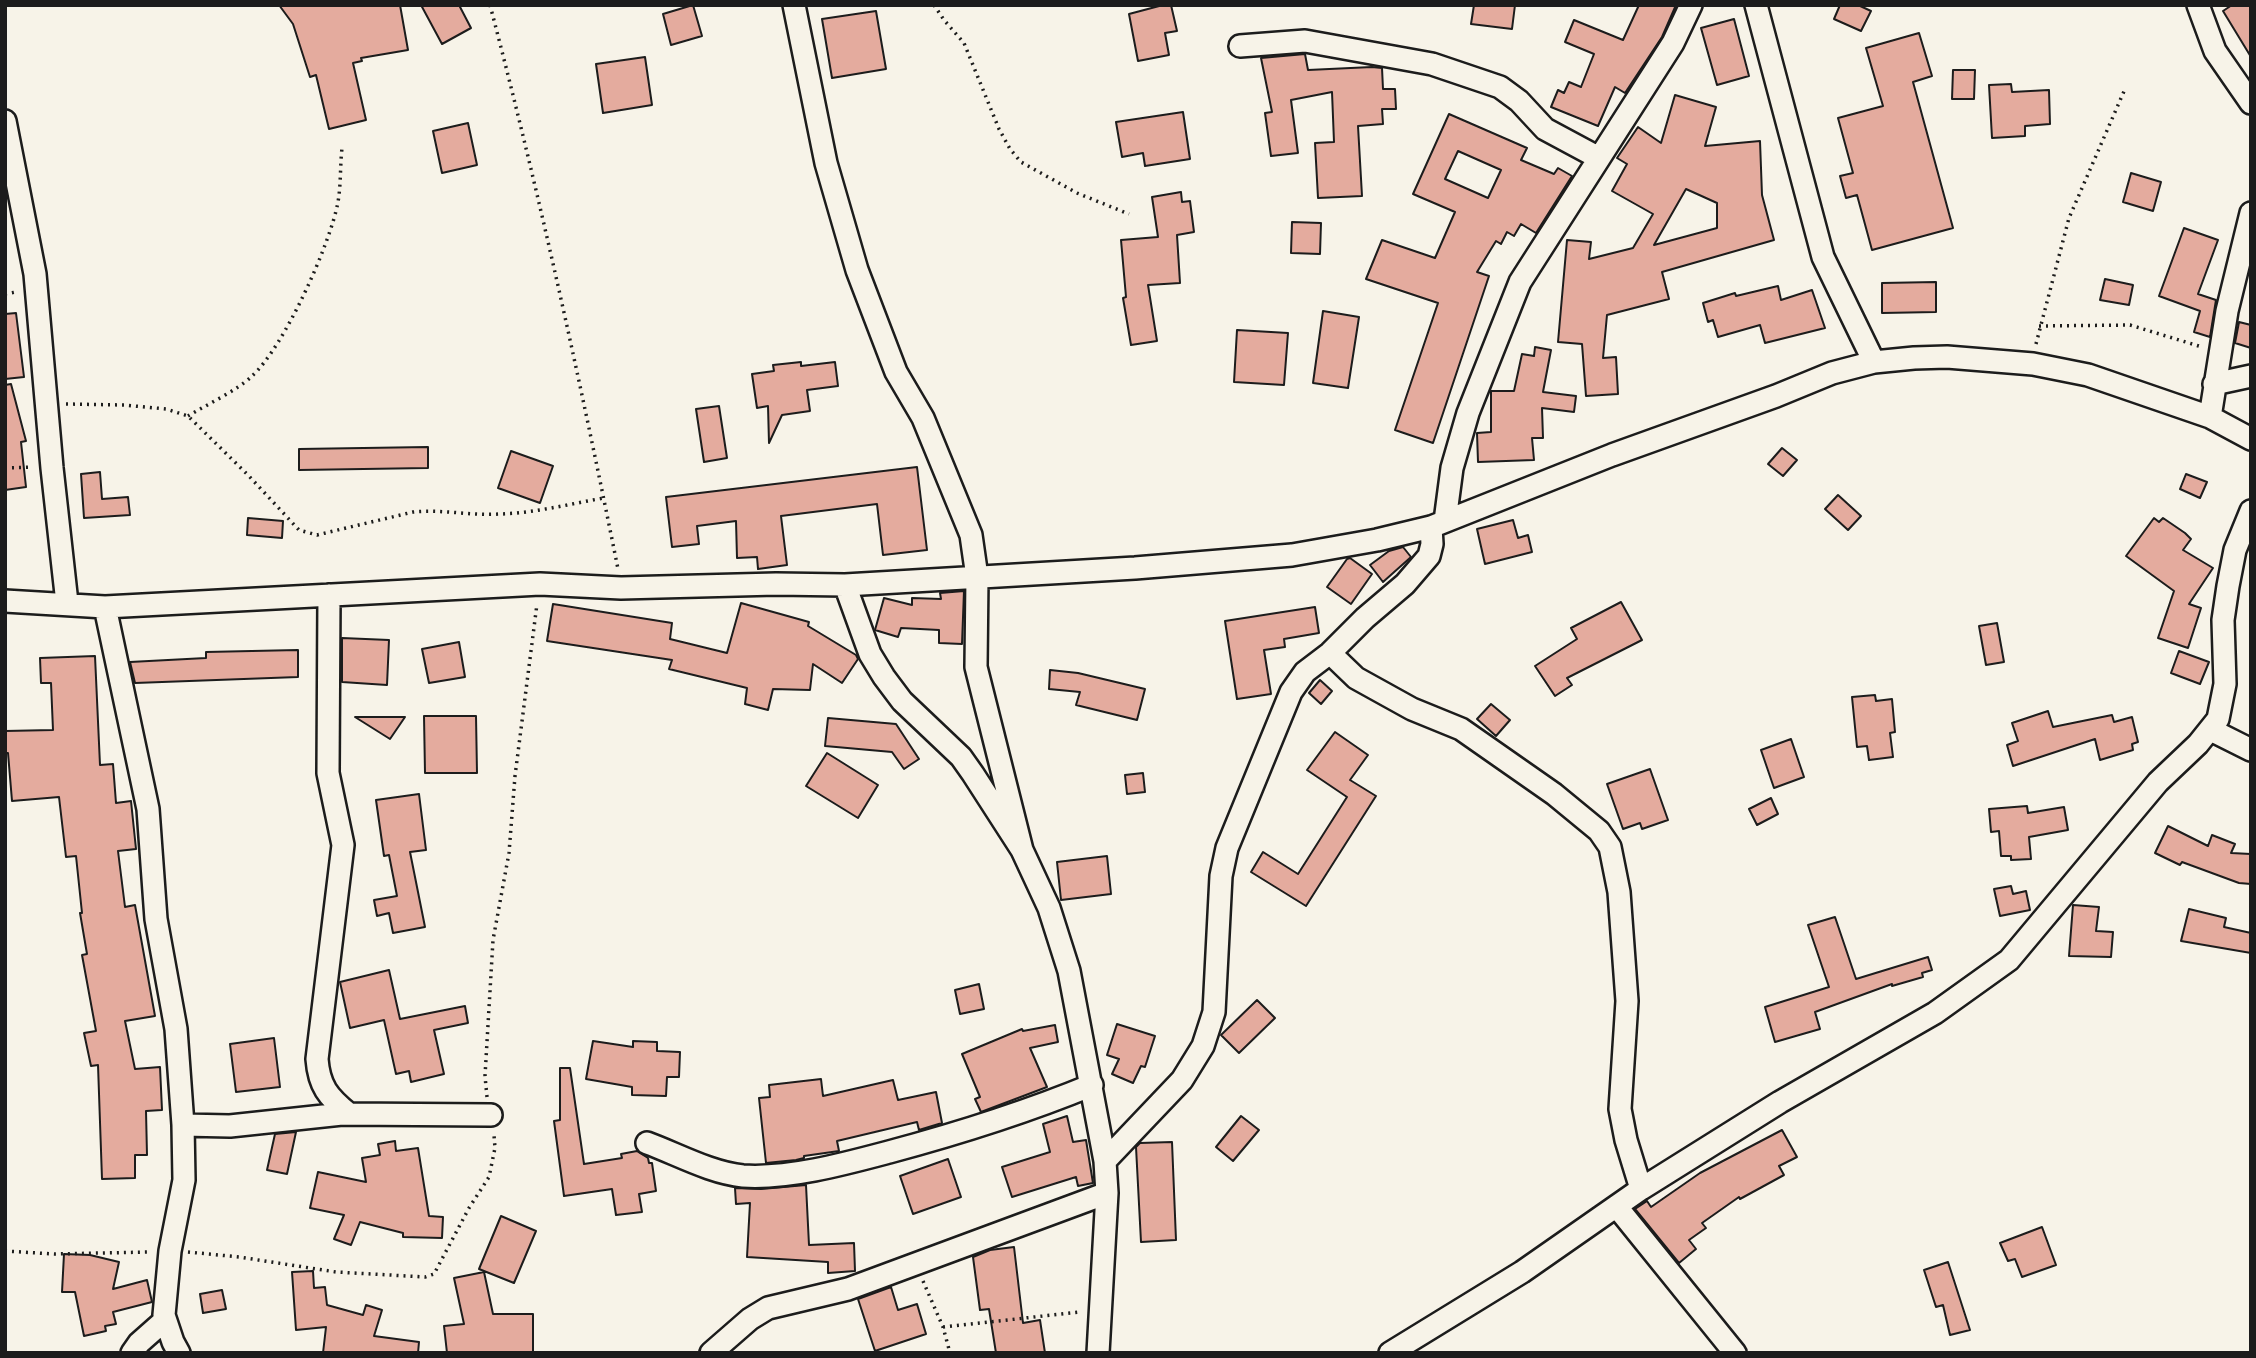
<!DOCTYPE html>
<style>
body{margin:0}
#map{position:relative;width:2256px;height:1358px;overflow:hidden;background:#f7f3e8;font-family:Kalam,sans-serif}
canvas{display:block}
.frame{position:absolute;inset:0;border:7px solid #1c1c1c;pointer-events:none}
</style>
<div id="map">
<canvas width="2256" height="1358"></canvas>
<div class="frame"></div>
</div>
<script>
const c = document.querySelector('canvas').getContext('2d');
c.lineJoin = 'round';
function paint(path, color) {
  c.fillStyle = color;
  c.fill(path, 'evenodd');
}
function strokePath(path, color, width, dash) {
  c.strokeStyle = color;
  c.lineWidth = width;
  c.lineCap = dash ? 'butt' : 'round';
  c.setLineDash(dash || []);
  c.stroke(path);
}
const building = new Path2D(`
 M279,5h121l8,45 -47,8 1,3 -9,2 13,57 -37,9 -13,-54 -6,2 -17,-53z
 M421,5h38l12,23 -29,16z
 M693,5l9,31 -31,9 -8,-31z
 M1163,5h8l6,26 -12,2 4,22 -31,6 -9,-47z
 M1474,5h41l-3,24 -41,-5z
 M1639,5h37l-14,32 -37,56 -10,-6 -17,39 -47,-19 7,-17 6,3 5,-11 12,5 13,-33 -29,-12 9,-22 49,20z
 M1840,5h18l13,6 -10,20 -27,-12z
 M2232,5h19v52l-28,-46z
 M876,11l10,58 -54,9 -10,-59z
 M1734,19l15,57 -32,9 -16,-57z
 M1919,33l13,43 -19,6 40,146 -81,22 -15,-55 -11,3 -6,-22 13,-3 -15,-55 45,-12 -17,-58z
 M1305,54l3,16 64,-3 10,1 1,21h12l1,20h-14l1,15 -25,2 4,70 -44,2 -3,-55 19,-1 -2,-50 -41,8 7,53 -27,3 -6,-43 7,-1 -11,-54z
 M645,57l7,48 -49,8 -7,-49z
 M1953,70h22l-1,29h-22z
 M2011,84l1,8 37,-2 1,34 -25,2v10l-33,2 -3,-53z
 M1675,95l41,12 -11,39 55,-5 2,54 12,45 -112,32 7,27 -62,16 -4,43 13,-1 2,37 -32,2 -4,-52 -24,-2 9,-102 24,2 -2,17 44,-11 20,-34 -41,-23 15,-27 -10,-6 21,-31 23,16zM1686,189l31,14v25l-63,17z
 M1183,112l7,47 -45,7 -2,-13 -21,4 -6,-35z
 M1449,114l78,34 -6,12 33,14 4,-6 14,8 -36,57 -15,-9 -7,12 -7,-4 -6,12 -5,-3 -19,31 12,4 -56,167 -38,-13 43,-127 -72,-24 16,-39 53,18 20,-46 -42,-18zM1458,151l43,19 -13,28 -43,-19z
 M468,123l9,42 -35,8 -9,-42z
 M2131,173l30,9 -8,29 -30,-9z
 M1181,192l1,10 8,-1 4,31 -17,3 3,48 -32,2 9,56 -26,4 -8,-47 3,-1 -5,-57 37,-3 -6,-40z
 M1292,222l29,1 -1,31 -29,-1z
 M2184,228l34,12 -20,54 18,6 -6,37 -16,-5 6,-21 -41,-15z
 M2105,279l28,6 -4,20 -29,-5z
 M1936,282v30l-54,1v-30z
 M1778,286l3,14 31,-10 13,38 -60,15 -5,-18 -42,12 -5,-17 -5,2 -5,-19 32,-10 1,3z
 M1323,311l36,6 -11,71 -35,-5z
 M16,313l8,64 -19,2v-65z
 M2239,322l12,3v23l-16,-5z
 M1237,330l51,3 -4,52 -50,-3z
 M1535,347l16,3 -8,42 33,4 -2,16 -32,-4 1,30h-11l2,22 -56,2 -1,-29 14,-1v-41h23l8,-37 12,2z
 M801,362v4l34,-4 3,24 -31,4 3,21 -28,4 -13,28 -1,-37 -11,2 -5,-34 22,-3 -1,-6z
 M11,384l15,57 -5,1 5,45 -21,3v-105z
 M719,406l8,52 -23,4 -8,-53z
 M428,447v21l-129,2v-21z
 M1782,448l15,12 -14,16 -15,-12z
 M511,451l42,15 -13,37 -42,-15z
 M917,467l10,83 -44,5 -6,-51 -96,12 6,49 -29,4 -1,-12 -20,1 -1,-37 -39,5 2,18 -27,3 -6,-50z
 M100,472l2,27 26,-2 2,18 -46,3 -3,-44z
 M2186,474l21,8 -7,16 -20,-9z
 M1838,495l23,21 -13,14 -23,-21z
 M248,518l35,3 -1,17 -35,-3z
 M2154,518l5,4 4,-4 22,15 6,6 -8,11 30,18 -24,36 12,4 -13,40 -30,-10 16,-47 -48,-35z
 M1513,520l5,18 10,-3 4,17 -47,12 -8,-35z
 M1403,547l8,10 -28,25 -13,-17 19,-14z
 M1350,558l22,16 -21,30 -24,-17 20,-28z
 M964,591l-2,53 -23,-1v-13l-38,-2 -3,9 -23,-7 9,-32 28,7v-7l29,1 -1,-6z
 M1621,602l21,38 -75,38 5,7 -17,11 -20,-30 42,-27 -6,-11z
 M741,603l68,19 -1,4 48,29 2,4 -16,24 -29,-19 -3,26 -37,-1 -5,21 -23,-6 2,-16 -78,-19 3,-9 -125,-19 6,-37 119,19 -2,16 57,14z
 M1315,607l4,26 -35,6 1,8 -21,3 7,44 -34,5 -12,-78z
 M1997,623l7,39 -18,3 -7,-39z
 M342,638l47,2 -2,45 -45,-3z
 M459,642l6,35 -36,6 -7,-34z
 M298,650v27l-163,6 -5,-21 76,-4v-6z
 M2179,651l30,11 -9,22 -29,-11z
 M95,656l5,109 13,-1 3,39 15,-2 5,48 -18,2 7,56 10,-2 20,111 -30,5 10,48 25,-2 2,43 -16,1 1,44h-12v23l-33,1 -4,-114 -7,1 -7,-33 12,-2 -14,-76 5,-1 -7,-41h2l-6,-57 -10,1 -7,-60 -47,4 -4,-48h-3v-22l48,-1 -2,-47h-10l-1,-25z
 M1050,670l28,3 67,16 -8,31 -61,-15 4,-13 -31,-3z
 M1320,680l12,11 -11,13 -12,-11z
 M1875,695l1,6 16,-2 3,33 -5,1 3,24 -24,3 -2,-14 -10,1 -5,-50z
 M1491,704l19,16 -14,16 -19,-17z
 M2048,711l5,16 59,-12 2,7 18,-5 6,25 -6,2 1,6 -33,10 -5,-21 -82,27 -6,-21 11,-4 -6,-18z
 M424,716h52l1,57h-52z
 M355,717h50l-15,22z
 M828,718l68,6 23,35 -15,10 -12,-17 -67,-6z
 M1335,732l33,23 -18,25 26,16 -70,110 -55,-34 12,-20 35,22 49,-77 -40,-27z
 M1791,739l13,38 -30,11 -13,-38z
 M827,753l51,32 -20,33 -52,-32z
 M1650,769l18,51 -26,9 -2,-6 -17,6 -16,-45z
 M1143,773l2,19 -18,2 -2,-19z
 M419,794l7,56 -16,2 15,75 -32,6 -4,-20 -12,3 -3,-16 23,-4 -8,-41 -5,1 -8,-56z
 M1771,798l7,16 -21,11 -8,-16z
 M2027,806l1,7 36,-6 4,23 -39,7 2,22 -20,1v-4h-10l-2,-25 -8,1 -2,-23z
 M2168,826l40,20 4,-11 23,9 -4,9 20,1v30l-12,-1 -57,-21 -2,3 -25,-12z
 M1107,856l4,38 -50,6 -4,-38z
 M2011,886l2,8 13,-3 4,19 -30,6 -6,-27z
 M2073,905l26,2 -3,24 17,1 -2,25 -42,-1z
 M2189,909l37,9 -2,9 27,6v20l-70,-12z
 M1835,917l21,62 72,-22 4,13 -10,3 1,4 -31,9v-2l-77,28 5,17 -45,13 -10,-35 64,-20 -21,-62z
 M389,970l11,49 65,-13 3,17 -34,7 10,44 -33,8 -2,-11 -13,3 -12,-54 -34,8 -10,-46z
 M979,984l5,25 -24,5 -5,-24z
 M1257,1000l18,18 -36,35 -18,-18z
 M1117,1024l38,12 -10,31 -4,-1 -8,17 -21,-9 7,-15 -12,-4z
 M1055,1025l3,17 -28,6 17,39 -66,25 -6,-13 5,-2 -18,-43 60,-25 1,2z
 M274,1038l6,49 -44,5 -6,-48z
 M593,1041l40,6v-6l24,1v9l23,1 -1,25h-12l-1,19 -34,-1v-8l-46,-8z
 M560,1068h10l14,96 38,-6 -1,-4 16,-3 11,7 1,5h3l4,28 -17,3 3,18 -26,3 -4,-26 -48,7 -10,-75 6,-1z
 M821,1079l2,17 70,-16 5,20 38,-8 6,31 -23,7 -2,-8 -80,19 2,10 -35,5v2l-8,2 -30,3 -7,-65 11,-1 -1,-12z
 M1067,1116l6,26 13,-2 7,43 -15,3 -2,-9 -64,20 -10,-30 48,-15 -7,-28z
 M1241,1116l18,14 -26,31 -17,-14z
 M1782,1130l15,27 -18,9 5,9 -44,24 -1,-2 -37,26 4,5 -17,12 7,9 -17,14 -44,-54 12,-8 4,6 49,-34z
 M296,1132l-9,42 -20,-4 8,-36z
 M395,1141l1,10 22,-3 11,68 14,1 -1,21 -39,-1v-4l-43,-11 -9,23 -17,-6 10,-24 -34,-7 8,-36 48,10 -4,-24 18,-3 -2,-11z
 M1172,1142l4,98 -35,2 -5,-95 4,-4z
 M948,1159l13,38 -48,17 -13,-38z
 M806,1185l3,60 45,-2 1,28 -27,2v-11l-81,-5 3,-54 -14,1 -1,-16 26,1z
 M501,1216l35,15 -22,52 -35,-14z
 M2042,1227l14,38 -34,12 -7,-18 -7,2 -8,-18z
 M1014,1247l9,76 17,-3 5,33h-49l-7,-44 -9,1 -7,-53 17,-7z
 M64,1254l26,1 29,7 -6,27 34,-9 5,22 -39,10 3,12 -11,2 1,5 -22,5 -9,-44h-13z
 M1948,1262l22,68 -20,5 -7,-30 -7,2 -12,-37z
 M313,1271l1,17 11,-1 2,18 36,10 3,-10 16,5 -8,26 45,6 -1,11h-95l3,-26 -30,3 -4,-58z
 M484,1272l9,42h40v39h-86l-3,-27 20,-2 -10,-46z
 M891,1287l7,23 19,-6 9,30 -51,17 -17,-52z
 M222,1290l4,19 -23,4 -3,-19z`);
paint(building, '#e4ab9e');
strokePath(building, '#1c1c1c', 2);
const minor = new Path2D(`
 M794,5l32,158 31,107 39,102 27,46 48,117 6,42 -1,90 46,183
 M1756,5l67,252 51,105
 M2198,5l17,46 36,52
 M1240,46l65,-5 127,23 68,23 19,14 26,28 54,29
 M5,121l30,153 17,194 15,135
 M2214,384l37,-8
 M2210,417l17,-106 24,-98
 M1445,521l7,-53 16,-55 52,-131 153,-239 18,-38
 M845,585l25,69 14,23 18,24 59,56 12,17 49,76 27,58 20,63 36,190 2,32 -9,160
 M329,595l-1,178 15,72 -26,214c2,27 11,38 32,55
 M5,601l100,6 435,-23 81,4 155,-4 69,1 290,-17 157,-13 85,-15 54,-13 181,-72 164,-59 56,-23 42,-11 40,-4 33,-1 86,7 55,11 122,42 41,22
 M105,607l43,202 8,110 20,110 7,96 1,55 -14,71 -6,64 9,27 6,11
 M1330,653l26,25 56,31 49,20 93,65 45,37 11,16 9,45 8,109 -7,108 6,31 15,49
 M2211,730l40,20
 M183,1125l47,1 112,-12 149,1
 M647,1143c30,11 64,30 96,33 46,3 101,-12 146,-24 71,-19 135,-39 203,-67
 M1105,1161l77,-81 21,-34 11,-34 7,-136 6,-28 64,-156 14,-20 25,-19 35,-35 40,-34 24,-28 3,-12 -1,-17
 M1617,1207l118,146
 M132,1353l7,-10 26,-23
 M711,1353l39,-34 18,-11 80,-19 259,-96
 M1390,1353l132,-81 119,-83 139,-87 155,-89 74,-53 149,-178 40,-38 20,-25 7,-35 -2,-64 5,-34 7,-36 16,-39`);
strokePath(minor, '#1c1c1c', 26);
strokePath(new Path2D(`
 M490,5c49,187 90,375 128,564
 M934,5l10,15 20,23 35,86 11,20 11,13 56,31 52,21
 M5,294l11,-2
 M2039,326l91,-1 72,22
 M2036,344l33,-126 56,-129
 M66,404l58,1 42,4 22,7 60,59 51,55 18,5 96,-23c29,-3 58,4 87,2 35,-1 69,-10 104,-16
 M188,416c18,-11 50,-26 64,-40 32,-29 78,-131 86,-174 3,-17 2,-36 4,-54
 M5,468l27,-1
 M487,1097l-2,-21 8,-136 16,-87 6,-77 22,-172
 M5,1251l49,3 95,-2
 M188,1252l51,5 97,15 89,5 9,-3 35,-66 20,-31 6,-29 -1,-13
 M923,1281l20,46 7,26
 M943,1327l137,-15`), '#1c1c1c', 3.5, [2, 5]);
strokePath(minor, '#f7f3e8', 21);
</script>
